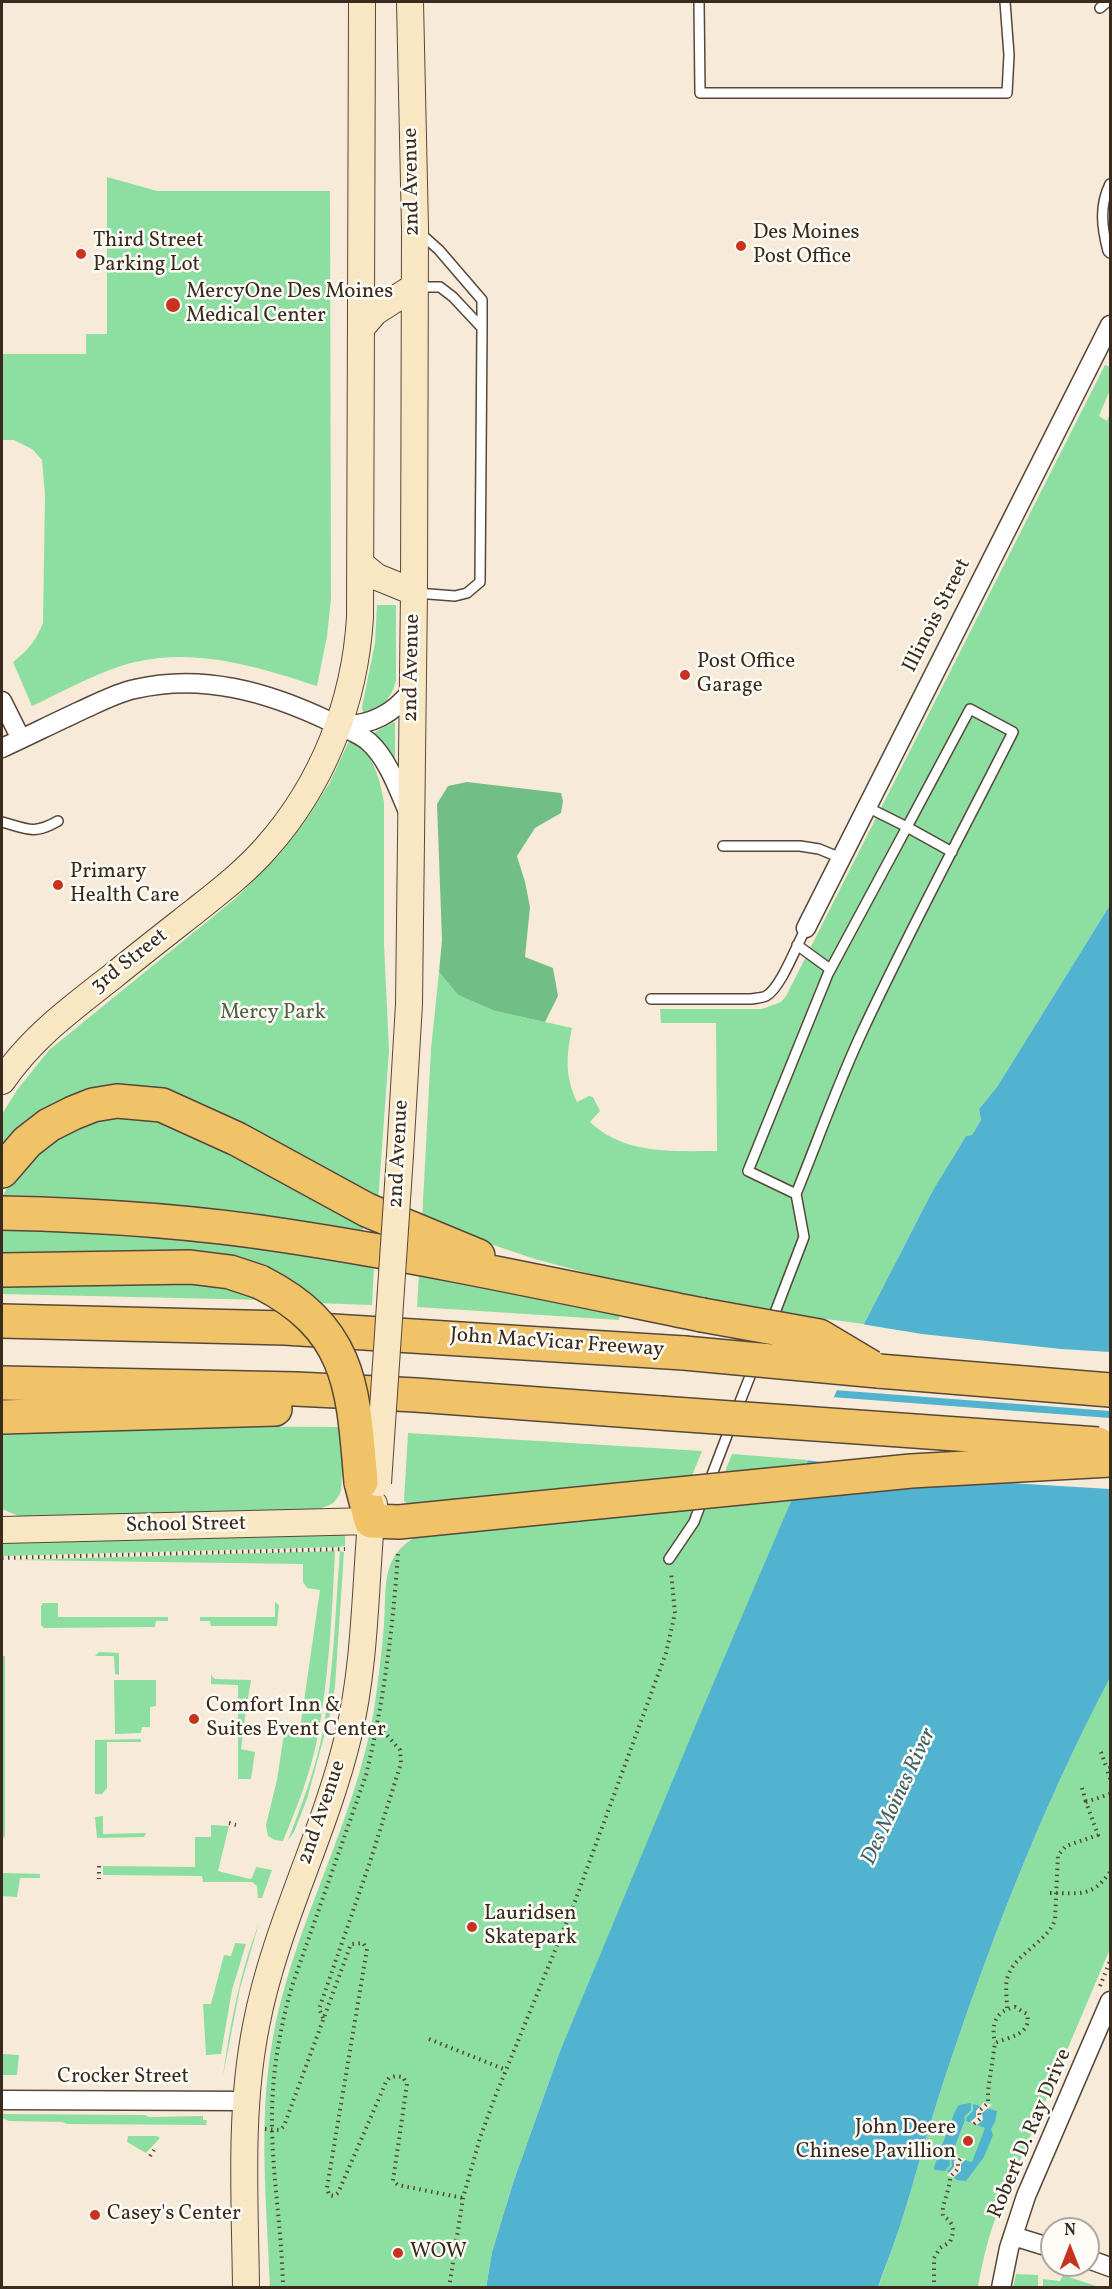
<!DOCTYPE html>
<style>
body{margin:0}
#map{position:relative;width:1112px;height:2289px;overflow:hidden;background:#f8ead8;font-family:Vollkorn,serif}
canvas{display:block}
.frame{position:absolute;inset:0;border:3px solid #3b2a1e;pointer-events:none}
.north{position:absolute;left:1040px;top:2217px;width:60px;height:60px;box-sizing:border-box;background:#fdfcf7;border:2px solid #afa8a0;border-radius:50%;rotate:0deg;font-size:16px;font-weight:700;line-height:24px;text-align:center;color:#3b2a1e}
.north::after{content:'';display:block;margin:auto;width:21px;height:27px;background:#c8321e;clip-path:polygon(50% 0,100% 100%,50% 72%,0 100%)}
</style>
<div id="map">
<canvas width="1112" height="2289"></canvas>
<div class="frame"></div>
<div class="north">N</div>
</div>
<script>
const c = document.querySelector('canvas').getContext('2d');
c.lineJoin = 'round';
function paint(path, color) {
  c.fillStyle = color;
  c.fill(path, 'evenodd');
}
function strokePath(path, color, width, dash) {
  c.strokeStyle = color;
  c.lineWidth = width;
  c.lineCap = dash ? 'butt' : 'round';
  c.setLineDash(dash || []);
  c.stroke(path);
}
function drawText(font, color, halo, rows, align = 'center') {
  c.font = font + ' Vollkorn,serif';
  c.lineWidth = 5;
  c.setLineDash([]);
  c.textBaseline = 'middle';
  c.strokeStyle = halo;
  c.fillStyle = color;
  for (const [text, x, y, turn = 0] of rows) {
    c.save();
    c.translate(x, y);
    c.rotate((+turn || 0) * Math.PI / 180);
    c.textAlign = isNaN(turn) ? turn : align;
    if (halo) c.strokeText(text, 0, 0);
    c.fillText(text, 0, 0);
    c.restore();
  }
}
paint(new Path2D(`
 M107,177l50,14h173l1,408 -4,37 -10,50c-62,-20 -127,-41 -193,-21 -32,10 -62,27 -92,41l-19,-44c15,-12 23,-21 30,-39l2,-128 -3,-35 -10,-11 -18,-9h-12v-86h84v-20h21z
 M1105,365l5,2v23l-11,26 8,5 3,-8v492l-113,182 -18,22 2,11 -9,15 -6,1 -33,54 -69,134 -75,-10 -176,-34 -78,-21 -113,-38 9,-172 8,-77 19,23 37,16 77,17c-6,27 -7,49 5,74l12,-6 4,1 7,14 -10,11c35,33 82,29 127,29l-1,-128h-55l-1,-14h102l19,-7 5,-6z
 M377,605h19v75c-3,16 -15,30 -30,34l-3,-2 -1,-5 13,-64z
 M394,722l1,2v34l-3,1 -19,-26z
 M355,741c19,15 25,39 29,61v142l5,107 -11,151 -224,-111 -152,59v-36l15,-24 32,-40 187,-152 43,-43 31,-41 20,-32 18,-39z
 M120,1115l48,5 198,103 -4,8c-119,-21 -239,-33 -359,-36l16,-27 18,-20 45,-25z
 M2,1227l67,3 162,13 143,23 -2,39 -58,-2 -87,-48 -35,-5 -190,3z
 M419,1273l201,40 -1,7 -202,-13z
 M210,1282l56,18 -264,-6v-8z
 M130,1426l215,1 -4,64c-5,12 -11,15 -23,18l-273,8h-24l-19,-8v-77z
 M408,1433l294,18 -11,27 -280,28 -7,-5z
 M732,1454l76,6 -3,7 -81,7z
 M794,1494l-234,557 -47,132 -21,69 -6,35 -216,1c-3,-81 -12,-165 2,-245 19,-115 83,-218 102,-333 4,-29 8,-58 10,-86 2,-19 -1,-45 8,-63 6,-13 17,-21 29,-27z
 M341,1534l4,2v10l-8,1 -335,9v-13z
 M335,1551c-3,63 -6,127 -18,189 -7,35 -21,69 -34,101l-8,-1 -7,-4 -2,-11 11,-45 8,-53 15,2 20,-139 -13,-2 -4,-6v-18l-288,-4z
 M340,1551l4,1 -9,134 -4,25 -24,88 -13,33 -6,8c13,-34 27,-69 34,-105 12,-60 13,-123 18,-184z
 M275,1602l4,3 -2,21h-66l-1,-5h-10v-4h75z
 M43,1603h15v14h110v4h-12l-1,6 -111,1 -3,-3v-19z
 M99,1652l20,1v22l-4,-1 -1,-18h-19z
 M2,1656h3v179l-1,3h-2z
 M211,1675l4,4 36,1 -4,24 -9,-1v-18l-27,-1z
 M1110,1678v271l-91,214c-20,39 -34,80 -41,124l-100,1c7,-22 16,-43 23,-65 13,-40 23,-81 36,-121 47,-145 102,-290 173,-424z
 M114,1680h42v26l-6,1v20h-8l-1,6 -26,1z
 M238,1710h8l-5,39 14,3 -4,27h-13z
 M141,1739v3h-34v46l-5,6h-7v-54z
 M103,1816v18l43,-1 -2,4 -47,1 -2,-21z
 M211,1825l18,1 -11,45 32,8 2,-1 4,-11 16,3 -10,28h-4l-1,-12 -5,-4h-49l-1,-6 -99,-1v-9l92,1v-30h16z
 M2,1859l1,14 37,1v4h-20l-3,19 -15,-1z
 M259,1923l-19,65 -17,88c7,-52 17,-104 36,-153z
 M235,1943l11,1 -14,46 -11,64 -15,1 -3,-51h8l13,-49 7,1z
 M2,2023v31l17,1 -2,20h-15z
 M2,2114l143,1 4,2 54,-1v4h4l-1,5 -139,-1 -5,-2 -53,-1 -7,-3z
 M128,2136h29l3,2 -14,15 -19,-11z
 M1016,2274l22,1v12h-25z
 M1063,2275l36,12h-56v-8l17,2z`), '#8cdfa0');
paint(new Path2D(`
 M467,782l94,11 2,8 -2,12 -26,15 -18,28 8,26 5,25 -5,50 28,11 5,28 -13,26 -50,-11 -37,-16 -19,-23 3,-32 -5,-136 11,-18z`), '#71be86');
paint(new Path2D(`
 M1110,905v773c-71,134 -126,279 -173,424 -13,40 -23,81 -36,121 -7,22 -16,43 -23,64l-392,1 6,-36 21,-69 47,-132 142,-341 92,-216 70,-170 69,-134 33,-54 6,-1 9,-15 -2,-11 18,-22z
 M971,2103v7l-7,7 1,3 -13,34 -3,1 1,10 -5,6 -11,-1v-3l21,-56 4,-6z
 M973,2104l24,7 -2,11 -4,7 2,6 -9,22 -18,24 -9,-1 -10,-9 5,-5 -1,-10 21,6 13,-34 -19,-7v-3l7,-7z`), '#51b3d0');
paint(new Path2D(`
 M861,1324l61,10 139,15 49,3v59l-276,-21z
 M831,1397l279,21v71l-117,-7 -188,-22z
 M984,2102l8,3 -10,8 1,7 -6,5 -7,-3 6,-5v-6z
 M958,2157l8,2 -5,5v7l-8,7 -6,-3 7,-8v-6z`), '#f8ead8');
const lane = new Path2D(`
 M699,2l1,91h307l2,-38 -4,-53
 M1100,8l7,-6
 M1110,184c-11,22 -8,44 -2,67l2,2
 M419,232l20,18 43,50v28
 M415,287h25l13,10 29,31 -2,254 -13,11 -12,3 -39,-3
 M867,807l40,20 63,-118 43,23c-50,99 -103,197 -150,298 -25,53 -45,110 -67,164l-48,-23 80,-197 79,-147 45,25
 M2,822c25,7 32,13 56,-1
 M723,846h77l19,3 22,9
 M797,945l33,24
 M651,999h100c5,-1 11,-1 15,-3 15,-8 31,-52 40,-68
 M771,1323l33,-86 -8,-43
 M736,1412l18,-46
 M708,1485l23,-60
 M669,1559l25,-37 9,-24`);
const street = new Path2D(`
 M2,701l19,38
 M341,726c31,-1 52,-12 71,-36
 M2,748c26,-12 52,-25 78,-37 18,-8 36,-18 55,-22 67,-16 133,3 194,32 13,7 29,11 40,21 19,17 30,49 40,72
 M806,928l304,-603
 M2,2100l243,1
 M1013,2236l39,12
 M1088,2259l22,8
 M1001,2288l8,-40 17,-52 84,-195`);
const secondary = new Path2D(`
 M362,327l13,-15 39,-25
 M361,564l16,13 37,15
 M2,1081c30,-44 69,-72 111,-105 27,-22 54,-43 82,-65 24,-19 50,-39 71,-63 57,-64 89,-146 94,-231l2,-615
 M400,1155l9,-151 5,-412 1,-364 -5,-226
 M2,1530l369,-9
 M246,2288c-1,-88 -7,-176 10,-262 19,-100 68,-190 92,-289 17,-70 17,-144 23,-216l3,-17`);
const highway = new Path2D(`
 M2,1171l25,-29 22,-17 24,-12 20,-8 24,-4 45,4 75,34 130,71 111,46
 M2,1213c95,2 190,8 285,23 139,21 277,51 415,79
 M2,1270l188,-3 40,5 30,10
 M2,1321l283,7 399,25
 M878,1371l232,19
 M2,1383l294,6 120,6 244,18
 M2,1417l273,-8
 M361,1482l10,39 28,1 179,-18`);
strokePath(lane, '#57473a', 12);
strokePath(street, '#57473a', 21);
strokePath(secondary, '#57473a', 28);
strokePath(highway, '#57473a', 36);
strokePath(new Path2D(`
 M2,1558l343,-9
 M1101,1752l6,17
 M1110,1768l-3,1 3,10
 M1082,1788l4,14
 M229,1823l7,2
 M99,1866v13
 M1050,1893c29,0 42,5 60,-21
 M1100,1986l10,-25
 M1007,2008c0,-9 -2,-20 0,-29 7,-26 39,-35 48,-59l3,-65 8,-9 32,-11 -12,-33 24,-8
 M323,2018l-4,-9 51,-147 31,-99 -1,-13 -22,-25
 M429,2039l77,31
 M974,2124l6,-5 -1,-8 9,-8v-12l7,-48c15,-6 37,-9 32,-29l-12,-7c-20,4 -24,18 -20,36
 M265,2129l15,1 4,-4 67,-182 12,-1 4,6 -40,239 2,7 5,1 4,-3 48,-111 3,-4 7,-2 7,1 4,7 -14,97 5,4 65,13
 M150,2156l4,-6
 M283,2288c-1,-55 -10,-107 -11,-160 -1,-50 7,-98 21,-145l73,-208c18,-74 27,-147 32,-223
 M449,2288l14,-90 17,-60 15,-41 79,-193 92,-251 9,-40 -4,-41
 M934,2288v-30l6,-10 10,-6c5,-12 4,-19 -7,-26 -2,-12 7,-25 7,-39l8,-8v-7l3,-4`), '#57473a', 4, [1.5, 4.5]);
strokePath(lane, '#fff', 9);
strokePath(street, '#fff', 18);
strokePath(secondary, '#f9e7c3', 26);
strokePath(highway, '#f1c369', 33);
const secondaryBridge = new Path2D(`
 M378,1483l22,-328`);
const highwayBridge = new Path2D(`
 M260,1282c93,47 93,108 101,200
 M702,1315l117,21 52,31
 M684,1353l194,18
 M660,1413l438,31
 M578,1504l333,-33 199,-11`);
strokePath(secondaryBridge, '#57473a', 28, []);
strokePath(highwayBridge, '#57473a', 36, []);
strokePath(secondaryBridge, '#f9e7c3', 26);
strokePath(highwayBridge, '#f1c369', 33);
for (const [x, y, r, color] of [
 [741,246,6,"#c8321e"],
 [81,254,6,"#c8321e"],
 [173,305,8,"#c8321e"],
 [685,675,6,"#c8321e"],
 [58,885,6,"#c8321e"],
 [194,1719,6,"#c8321e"],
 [472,1927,6,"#c8321e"],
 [968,2141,6,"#c8321e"],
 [95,2215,6,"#c8321e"],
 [398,2253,6,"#c8321e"]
]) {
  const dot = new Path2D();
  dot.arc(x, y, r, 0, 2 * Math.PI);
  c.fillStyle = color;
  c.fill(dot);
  strokePath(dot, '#fdfcf7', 2);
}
drawText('21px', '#3b2a1e', '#fdfcf7', [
 ["2nd Avenue",413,182,-91],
 ["Illinois Street",938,616,-63],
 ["2nd Avenue",413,668,-89],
 ["3rd Street",130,962,-38],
 ["2nd Avenue",400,1154,-87],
 ["John MacVicar Freeway",557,1344,4],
 ["School Street",186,1526,-1],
 ["2nd Avenue",323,1813,-71],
 ["Crocker Street",123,2078],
 ["Robert D. Ray Drive",1031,2134,-67]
]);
drawText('21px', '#3b2a1e', '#fdfcf7', [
 ["Des Moines",753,234],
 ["Post Office",753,258],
 ["Third Street",93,242],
 ["Parking Lot",93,266],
 ["MercyOne Des Moines",186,293],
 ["Medical Center",186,317],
 ["Post Office",697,663],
 ["Garage",697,687],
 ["Primary",70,873],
 ["Health Care",70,897],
 ["Comfort Inn &",206,1707],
 ["Suites Event Center",206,1731],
 ["Lauridsen",484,1915],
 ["Skatepark",484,1939],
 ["John Deere",956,2129,"right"],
 ["Chinese Pavillion",956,2153,"right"],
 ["Casey's Center",107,2215],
 ["WOW",410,2253]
], 'left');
drawText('21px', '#536045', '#fdfcf7', [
 ["Mercy Park",273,1014]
]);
drawText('italic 22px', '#446165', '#fdfcf7', [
 ["Des Moines River",900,1797,-65]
]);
</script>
